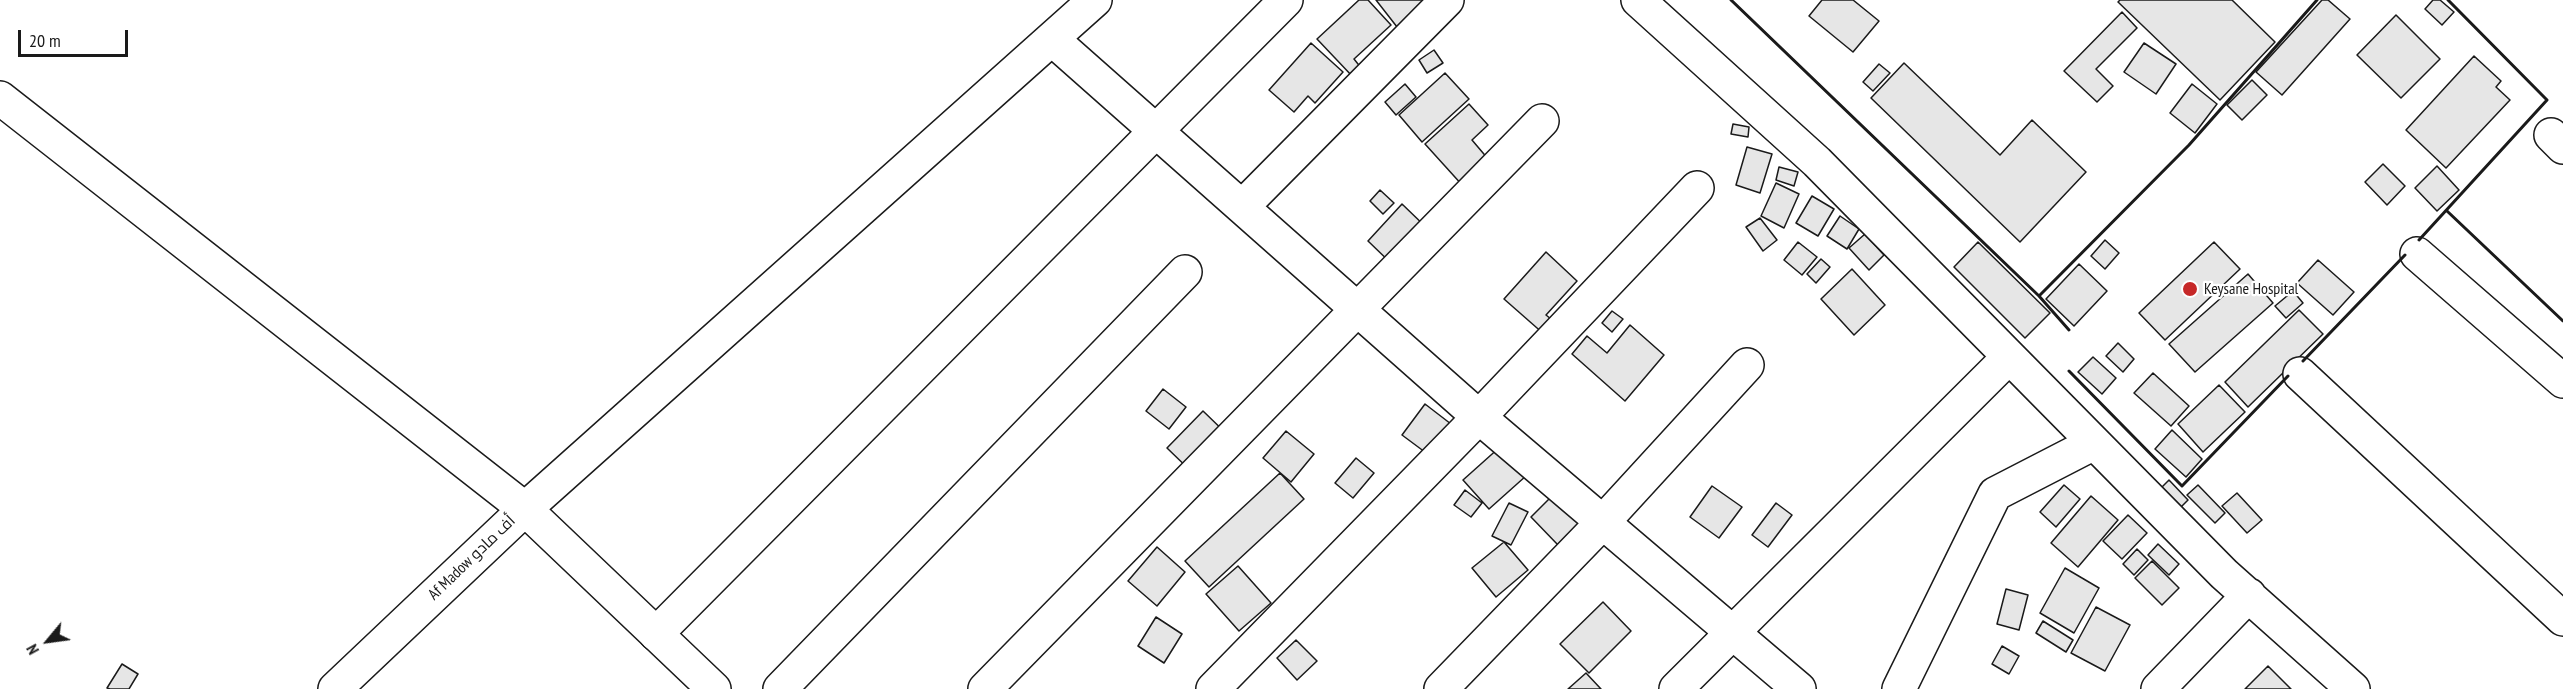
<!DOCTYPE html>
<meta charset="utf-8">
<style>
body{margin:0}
#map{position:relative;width:2563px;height:689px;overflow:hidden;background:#fff;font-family:"PT Sans Narrow",sans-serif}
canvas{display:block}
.north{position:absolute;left:18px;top:611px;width:60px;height:60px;-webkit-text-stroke:4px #fff;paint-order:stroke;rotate:241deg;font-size:16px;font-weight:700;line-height:24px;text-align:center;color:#1a1a1a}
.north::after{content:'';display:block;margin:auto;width:21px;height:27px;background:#1a1a1a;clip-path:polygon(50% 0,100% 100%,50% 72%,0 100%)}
.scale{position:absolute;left:18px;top:30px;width:110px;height:27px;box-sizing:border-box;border:3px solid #1a1a1a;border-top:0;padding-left:8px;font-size:18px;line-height:21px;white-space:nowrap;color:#1a1a1a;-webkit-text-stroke:4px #fff;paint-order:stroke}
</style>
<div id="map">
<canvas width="2563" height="689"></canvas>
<div class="north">N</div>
<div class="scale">20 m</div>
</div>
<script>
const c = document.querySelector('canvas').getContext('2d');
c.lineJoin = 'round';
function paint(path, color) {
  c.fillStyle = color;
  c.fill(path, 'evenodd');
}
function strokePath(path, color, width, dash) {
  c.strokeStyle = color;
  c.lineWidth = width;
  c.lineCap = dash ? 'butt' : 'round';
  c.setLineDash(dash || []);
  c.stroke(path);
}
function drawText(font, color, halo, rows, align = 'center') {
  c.font = font + ' "PT Sans Narrow",Cairo,sans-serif';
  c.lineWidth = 4.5;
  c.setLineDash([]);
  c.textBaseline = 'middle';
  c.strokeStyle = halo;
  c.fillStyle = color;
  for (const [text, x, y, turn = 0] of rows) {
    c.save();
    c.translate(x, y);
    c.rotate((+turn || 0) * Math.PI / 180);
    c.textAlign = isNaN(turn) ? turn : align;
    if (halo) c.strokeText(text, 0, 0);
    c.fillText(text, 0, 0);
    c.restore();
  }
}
const building = new Path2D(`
 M1359,0h9l23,25 -37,34 8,10 -9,8 -36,-38z
 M1376,0h62l-30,41z
 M1822,0h31l26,21 -26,31 -44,-36z
 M2120,0h112l43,42 -55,58 -102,-98z
 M2322,0h6l22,19 -68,76 -26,-23z
 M2433,0h7l14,12 -12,13 -17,-16z
 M2122,12l15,16 -41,41 17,17 -16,16 -33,-31z
 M2396,15l44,44 -39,39 -44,-43z
 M1311,43l32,29 -28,31 -7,-7 -14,16 -25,-22z
 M2144,43l32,21 -20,30 -32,-22z
 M1434,50l9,13 -16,10 -8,-13z
 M2474,56l27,25 -5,6 14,13 -64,68 -40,-38z
 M1904,63l96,92 32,-35 54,52 -66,70 -149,-144z
 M1879,64l11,9 -17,18 -10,-9z
 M1445,73l24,26 -47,43 -23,-27z
 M2252,80l15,15 -25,25 -15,-15z
 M1405,84l11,13 -20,18 -11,-13z
 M2192,84l25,20 -22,29 -25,-20z
 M1469,104l19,21 -16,15 28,33 -27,24 -48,-53z
 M1733,124l16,3 -1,10 -17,-3z
 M1747,147l25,7 -12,39 -24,-8z
 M2383,164l22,22 -18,19 -22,-23z
 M2437,166l22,24 -22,21 -22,-23z
 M1779,167l19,5 -4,14 -18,-6z
 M1776,183l23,11 -15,34 -23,-12z
 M1380,190l14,13 -11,11 -13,-13z
 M1812,196l22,13 -16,27 -22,-13z
 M1402,204l28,27 -34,37 -28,-27z
 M1840,216l19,13 -12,20 -20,-13z
 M1760,218l17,22 -14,11 -17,-24z
 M1865,234l19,21 -15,15 -20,-22z
 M2105,240l14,13 -14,16 -14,-13z
 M1798,242l19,15 -15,18 -18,-15z
 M1978,242l72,71 -25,25 -71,-71z
 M2214,242l26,27 -75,71 -26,-27z
 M1546,252l31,29 -31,34 10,8 -11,12 -41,-36z
 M1821,259l9,8 -14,16 -9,-9z
 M2318,260l36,32 -21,23 -36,-32z
 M2079,264l28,27 -33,35 -28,-27z
 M1852,269l33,36 -31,30 -33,-36z
 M2248,274l25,29 -78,69 -26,-28z
 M2293,291l10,12 -17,15 -11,-12z
 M2299,310l24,24 -75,73 -23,-25z
 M1612,311l11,8 -11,13 -10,-9z
 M1630,325l34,30 -39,46 -53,-47 15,-18 20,17z
 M2118,343l16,16 -11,13 -17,-16z
 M2093,357l23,21 -14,16 -24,-22z
 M2153,373l36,33 -18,20 -37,-33z
 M2219,385l26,27 -42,40 -25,-28z
 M1163,389l23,18 -17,22 -23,-18z
 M1425,404l39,30 -23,30 -39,-29z
 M1203,411l30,29 -36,37 -30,-29z
 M2172,430l30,29 -16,18 -31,-28z
 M1286,431l28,23 -23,28 -28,-24z
 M1510,438l26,29 -47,42 -26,-29z
 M1356,458l18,15 -21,25 -18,-15z
 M1280,473l24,26 -95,88 -24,-26z
 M2169,480l19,20 -9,9 -20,-19z
 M2064,485l16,14 -24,28 -16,-15z
 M2198,485l27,28 -10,10 -28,-28z
 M1712,486l30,21 -23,31 -29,-21z
 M1561,487l27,26 -30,32 -27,-28z
 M1465,490l17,13 -11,14 -17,-12z
 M2237,493l25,27 -15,13 -25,-27z
 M2091,496l27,24 -40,47 -27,-24z
 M1509,503l19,9 -17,33 -19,-9z
 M1776,503l16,12 -24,32 -16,-12z
 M2128,515l19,18 -25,26 -19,-18z
 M1504,542l24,28 -32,27 -24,-29z
 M2158,544l21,20 -10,11 -21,-20z
 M1157,547l28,25 -28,34 -29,-25z
 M2137,549l11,11 -14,15 -11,-11z
 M2152,561l27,27 -17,17 -27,-27z
 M1238,566l33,37 -32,28 -33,-37z
 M2065,568l34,20 -25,45 -34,-20z
 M2006,589l22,6 -9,35 -22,-6z
 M1603,602l28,29 -42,42 -29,-29z
 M2096,607l34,18 -25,46 -34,-18z
 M1156,617l26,17 -18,29 -26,-17z
 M2043,621l30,19 -7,12 -30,-19z
 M1296,640l21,21 -20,19 -20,-22z
 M2002,646l17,10 -10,18 -17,-10z
 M122,664l16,10 -9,15h-19l-3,-1z
 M2268,666l23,23h-46z
 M1586,673l15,16h-33z`);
paint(building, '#e6e6e6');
strokePath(building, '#1a1a1a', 1.5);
const minor = new Path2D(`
 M1638,0l179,162 407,412 129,115
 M1052,39l427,378 320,272
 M0,98l525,411 570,-509
 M2551,135l12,12
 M1242,207l205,-207
 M2417,254l146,127
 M2300,374l263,245
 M656,634l630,-634
 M780,689l405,-417
 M985,689l557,-568
 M1213,689l266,-272 218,-229
 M1441,689l162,-167 144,-157
 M1676,689l333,-332
 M1899,689l96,-195 99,-51
 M2158,689l91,-94`);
const tertiary = new Path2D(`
 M335,689l190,-180 189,180`);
strokePath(minor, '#1a1a1a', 36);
strokePath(tertiary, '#1a1a1a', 36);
strokePath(minor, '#fff', 33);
strokePath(tertiary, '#fff', 33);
strokePath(new Path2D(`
 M1731,0l308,296 30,34
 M2447,211l116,110
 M2419,240l128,-140 -99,-100
 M2039,296l150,-151 128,-145
 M2303,361l102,-106
 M2069,371l113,115 106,-110`), '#1a1a1a', 3);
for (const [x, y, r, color] of [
 [2190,289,8,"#c62828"]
]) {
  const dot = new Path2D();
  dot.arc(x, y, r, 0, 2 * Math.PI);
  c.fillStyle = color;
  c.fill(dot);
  strokePath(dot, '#fff', 2);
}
drawText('16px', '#1a1a1a', '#fff', [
 ["Keysane Hospital",2204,289]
], 'left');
drawText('16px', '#1a1a1a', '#fff', [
 ["Af Madow أف مادو",472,558,-44]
]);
</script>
